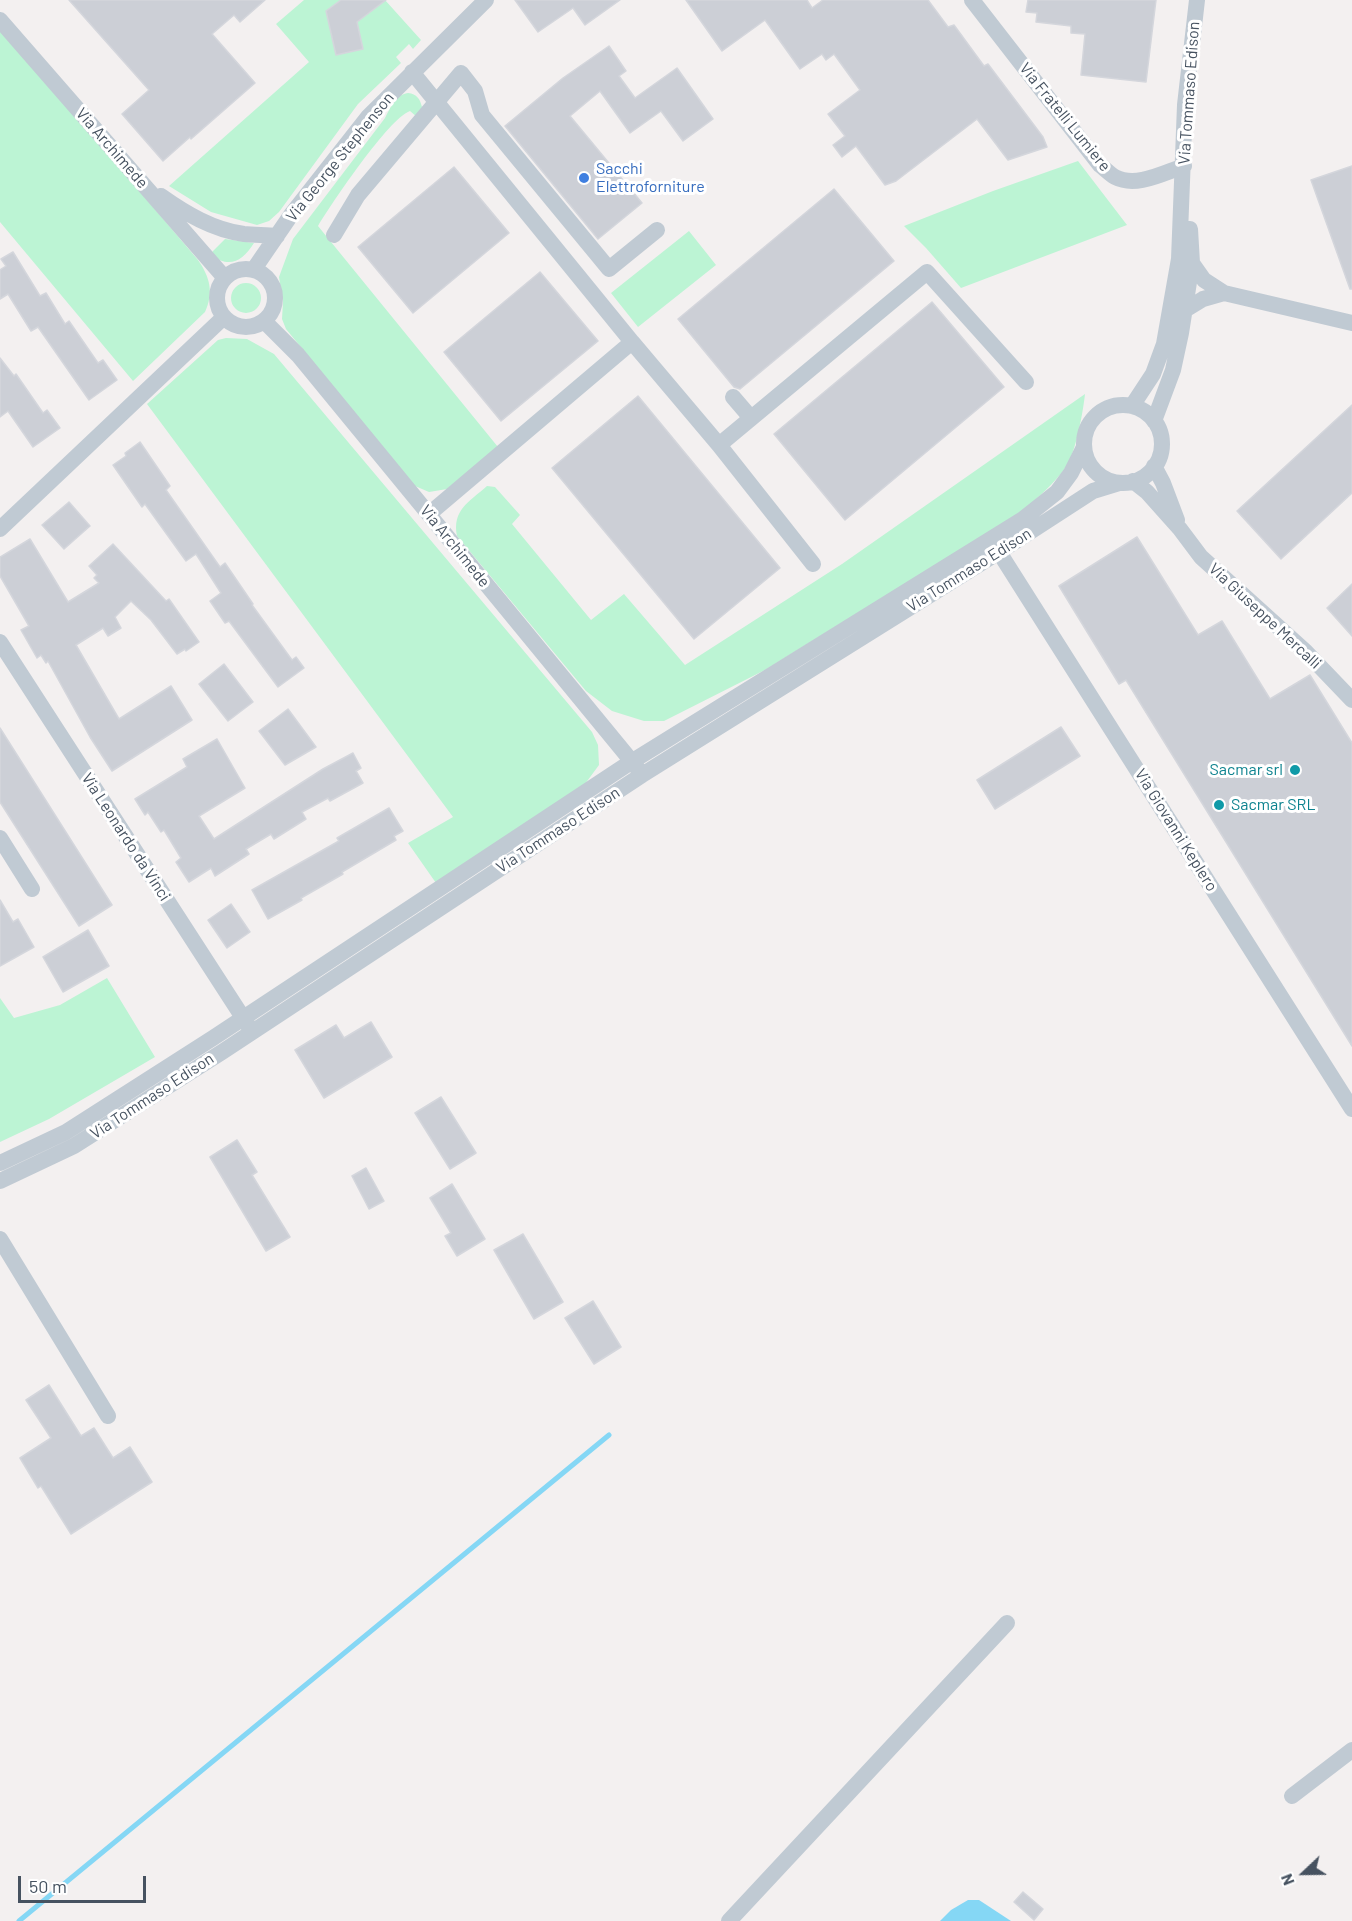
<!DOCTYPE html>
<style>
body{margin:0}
#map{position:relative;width:1352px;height:1921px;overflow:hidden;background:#f3f0f0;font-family:Barlow,sans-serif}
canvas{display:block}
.north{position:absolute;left:1274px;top:1843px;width:60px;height:60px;-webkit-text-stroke:4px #fff;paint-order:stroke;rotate:248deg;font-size:16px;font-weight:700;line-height:24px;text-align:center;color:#465260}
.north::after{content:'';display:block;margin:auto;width:21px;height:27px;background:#465260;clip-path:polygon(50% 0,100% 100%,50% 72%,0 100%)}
.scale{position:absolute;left:18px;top:1876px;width:128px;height:27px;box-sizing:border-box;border:3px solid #465260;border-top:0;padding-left:8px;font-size:18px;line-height:21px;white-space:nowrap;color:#465260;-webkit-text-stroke:4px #fff;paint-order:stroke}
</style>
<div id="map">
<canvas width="1352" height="1921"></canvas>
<div class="north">N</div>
<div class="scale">50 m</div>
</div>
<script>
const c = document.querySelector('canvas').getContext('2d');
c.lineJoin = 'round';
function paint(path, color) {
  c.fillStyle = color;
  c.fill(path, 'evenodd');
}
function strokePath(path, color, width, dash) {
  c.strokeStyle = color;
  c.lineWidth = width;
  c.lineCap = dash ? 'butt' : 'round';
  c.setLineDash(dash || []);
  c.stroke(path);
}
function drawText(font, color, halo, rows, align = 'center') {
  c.font = font + ' Barlow,sans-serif';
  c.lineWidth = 6;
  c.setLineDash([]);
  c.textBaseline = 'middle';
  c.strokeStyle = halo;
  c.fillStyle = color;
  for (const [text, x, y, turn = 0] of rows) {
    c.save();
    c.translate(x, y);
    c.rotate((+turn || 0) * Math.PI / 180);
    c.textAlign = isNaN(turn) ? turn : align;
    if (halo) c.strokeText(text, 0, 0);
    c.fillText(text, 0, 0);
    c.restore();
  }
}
paint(new Path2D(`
 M304,0h81l36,40 -8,9 -4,-5 -13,13 5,6 -43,41 -79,108 -10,9 -12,4 -46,-13 -42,-26 140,-124 -33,-38z
 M0,27l198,233c12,17 16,33 7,52l-72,69 -133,-159z
 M408,93c9,1 12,6 14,14l-5,10 -7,-6c-21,7 -78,92 -92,115l180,221 -51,42 -18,3 -14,-6 -129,-157 -4,-10 1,-17 -4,-25 14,-38 92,-121c6,-11 10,-23 23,-25z
 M1078,161l49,64 -166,63 -35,-40 -22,-22 89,-35z
 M689,231l27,34 -78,62 -27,-34z
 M225,239l29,4c-12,19 -25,26 -44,11z
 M231 298a15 15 0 1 1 30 0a15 15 0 1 1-30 0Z
 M226,338l21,1 27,15 318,378 6,13 1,20 -14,19 -149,99 -28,-40 45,-26 -306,-413 71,-64z
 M1085,394c-2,18 -9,58 -19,73 -12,17 -28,30 -43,44l-258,159 -101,51h-20l-32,-10 -26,-20 -129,-155c-5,-26 12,-34 30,-50l8,1 25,28 -8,9 79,96 33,-26 61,71 157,-101z
 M107,978l48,79 -106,62 -49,23v-144l14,20 46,-13z`), '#bcf4d4');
paint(new Path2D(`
 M968,1900h11l32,21h-71l11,-11z`), '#85d7f5');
strokePath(new Path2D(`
 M19,1921l590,-486`), '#85d7f5', 5);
const building = new Path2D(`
 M69,0h196l-25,22 -6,-7 -22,19 43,49 -64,56 -1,-2 -27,24 -41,-47 27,-24z
 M341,0h45l-29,22 6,27 -27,6 -10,-44z
 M515,0h105l-35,25 -12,-17 -35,24z
 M686,0h121l5,8 11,-8h105l20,27 6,-2 30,41 4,-2 55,73 4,10 -39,13 -31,-41 -81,62 -11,4 -29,-39 -14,11 -9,-12 12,-9 -17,-22 32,-24 -26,-36 -8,6 -4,-6 -22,15 -35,-49 -43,31z
 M1028,0h128l-10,82 -65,-7 4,-41 -14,-1v-7l-35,-4 1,-9 -11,-1z
 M609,46l17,25 -7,5 16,22 42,-30 36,51 -30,22 -22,-30 -31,22 -30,-42 -30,25 72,87 -44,36 -93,-113 58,-48z
 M1352,166v123h-2l-39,-109z
 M454,167l55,66 -96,80 -55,-66z
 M834,189l60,72 -154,128 -6,-2 -56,-68z
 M13,252l27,44 6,-3 19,31 4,-3 29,42 5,-3 14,20 -28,20 -51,-73 -7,4 -23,-37 -8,5v-29l6,-4 -5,-7z
 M540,272l58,69 -97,80 -57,-69z
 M932,302l72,85 -159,133 -71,-86z
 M0,358l14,18 2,-2 27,39 4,-3 13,18 -27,19 -25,-36 -8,6z
 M638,396l142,172 -86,71 -142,-171z
 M1352,405v88l-71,66 -44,-48z
 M140,442l30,44 -4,4 54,77 5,-4 28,41 -1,1 40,55 4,-3 8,11 -26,19 -49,-66 -4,2 -15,-22 11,-8 -25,-39 -10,7 -41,-57 -3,3 -29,-42 13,-9 -1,-3z
 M69,502l21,24 -26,23 -22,-24z
 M1137,537l61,98 24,-14 48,78 40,-24 42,68v303l-226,-366 -7,4 -60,-98z
 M30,539l38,63 31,-19 -5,-5 3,-3 -8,-9 24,-22 53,57 3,-2 30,43 -13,9 -1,-2 -8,5 -26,-34 -20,-19 -16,16 6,11 -13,8 -5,-8 -27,17 43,74 52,-33 21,34 -80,51 -22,-34 -42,-76 -2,2 -5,-8 -4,3 -16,-28 8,-4 -29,-50v-19z
 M1352,584v52l-25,-28z
 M224,664l29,38 -25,19 -29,-37z
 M288,709l28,38 -31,18 -26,-34z
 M1061,727l19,29 -85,53 -18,-29z
 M0,728l112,177 -33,21 -79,-124z
 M217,739l28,49 -46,28 15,23 109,-70 30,-16 8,15 -5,3 7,12 -33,18 -2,-3 -26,14 4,7 -32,20 -3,-5 -25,15 3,5 -34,22 -4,-8 -22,14 -13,-20 5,-4 -17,-28 -3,2 -13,-20 -3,3 -10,-16 52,-32 -4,-8z
 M389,808l14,23 -9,5 2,4 -54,32 1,2 -42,24 1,2 -34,19 -16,-29 87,-49 -2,-3z
 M0,900l13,22 5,-3 16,28 -34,19z
 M231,904l19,28 -23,16 -19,-28z
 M88,930l21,36 -46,26 -20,-35z
 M371,1022l21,35 -68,41 -29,-48 41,-25 8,13z
 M441,1097l35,56 -26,16 -35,-56z
 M237,1140l20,32 -5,3 38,62 -24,14 -56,-94z
 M366,1168l18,33 -15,8 -17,-33z
 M452,1184l33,55 -28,17 -12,-20 6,-3 -21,-35z
 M523,1234l40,68 -29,17 -40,-69z
 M593,1301l28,46 -27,17 -29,-46z
 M49,1385l32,51 13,-8 19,30 17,-11 22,35 -81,52 -30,-48 -3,2 -18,-30 31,-20 -25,-38z
 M1023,1892l20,17 -9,11 -20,-18z`);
paint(building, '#cccfd6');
strokePath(building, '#d4d6dc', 1.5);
strokePath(new Path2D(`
 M972,0l128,165c5,4 10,9 15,12 21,11 48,-4 69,-11
 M0,20l224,257
 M412,72l220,270
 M161,196c24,17 52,34 83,38 11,1 22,1 33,2
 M334,235l24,-40 103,-122 14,18 7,24 127,154 48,-39
 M217 298a29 29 0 1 1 58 0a29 29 0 1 1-58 0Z
 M254,269l37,-54 77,-98 118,-117
 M1224,293l128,30
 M1185,310l18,-11 21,-6 -20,-13 -12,-17
 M264,321l34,34 340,414
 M733,397l18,21
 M1084 444a39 39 0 1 1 78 0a39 39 0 1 1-78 0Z
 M1132,406l21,-32 11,-30 15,-85 6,-154 12,-105
 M1154,421l19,-51 8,-37 11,-70 -2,-34
 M719,445l94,119
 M1154,466l9,17 14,37
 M1133,481l14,11 33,37 21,28 105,95 46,48
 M429,514l203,-172 87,103 208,-173 99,110
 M0,529l224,-212
 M999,552l353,557
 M0,642l249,385
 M0,838l32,51
 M0,1163l66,-31 147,-94 418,-276 392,-243 34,-27 14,-19 13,-26
 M0,1181l74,-35 148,-94 420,-277 357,-223 94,-61 26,-8
 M0,1239l108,177
 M1292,1796l60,-46
 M729,1921l278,-298`), '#c0cad3', 16);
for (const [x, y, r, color] of [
 [584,178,6,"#3f7fe0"],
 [1295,770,6,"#0f9aa8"],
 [1219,805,6,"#0f9aa8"]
]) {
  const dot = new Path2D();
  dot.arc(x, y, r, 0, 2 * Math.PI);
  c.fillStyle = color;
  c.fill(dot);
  strokePath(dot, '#fff', 2);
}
drawText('16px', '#465260', '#fff', [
 ["Via Tommaso Edison",1189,93,-86],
 ["Via Fratelli Lumiere",1065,117,51],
 ["Via Archimede",112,148,49],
 ["Via George Stephenson",340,157,-51],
 ["Via Archimede",455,546,51],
 ["Via Tommaso Edison",969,570,-32],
 ["Via Giuseppe Mercalli",1265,616,43],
 ["Via Tommaso Edison",558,830,-33],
 ["Via Giovanni Keplero",1176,830,58],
 ["Via Leonardo da Vinci",126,837,57],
 ["Via Tommaso Edison",152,1096,-33]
]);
drawText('16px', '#366cbe', '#fff', [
 ["Sacchi",596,169],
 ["Elettroforniture",596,187]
], 'left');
drawText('16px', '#0d838f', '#fff', [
 ["Sacmar srl",1283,770],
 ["Sacmar SRL",1231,805,"left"]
], 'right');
</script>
